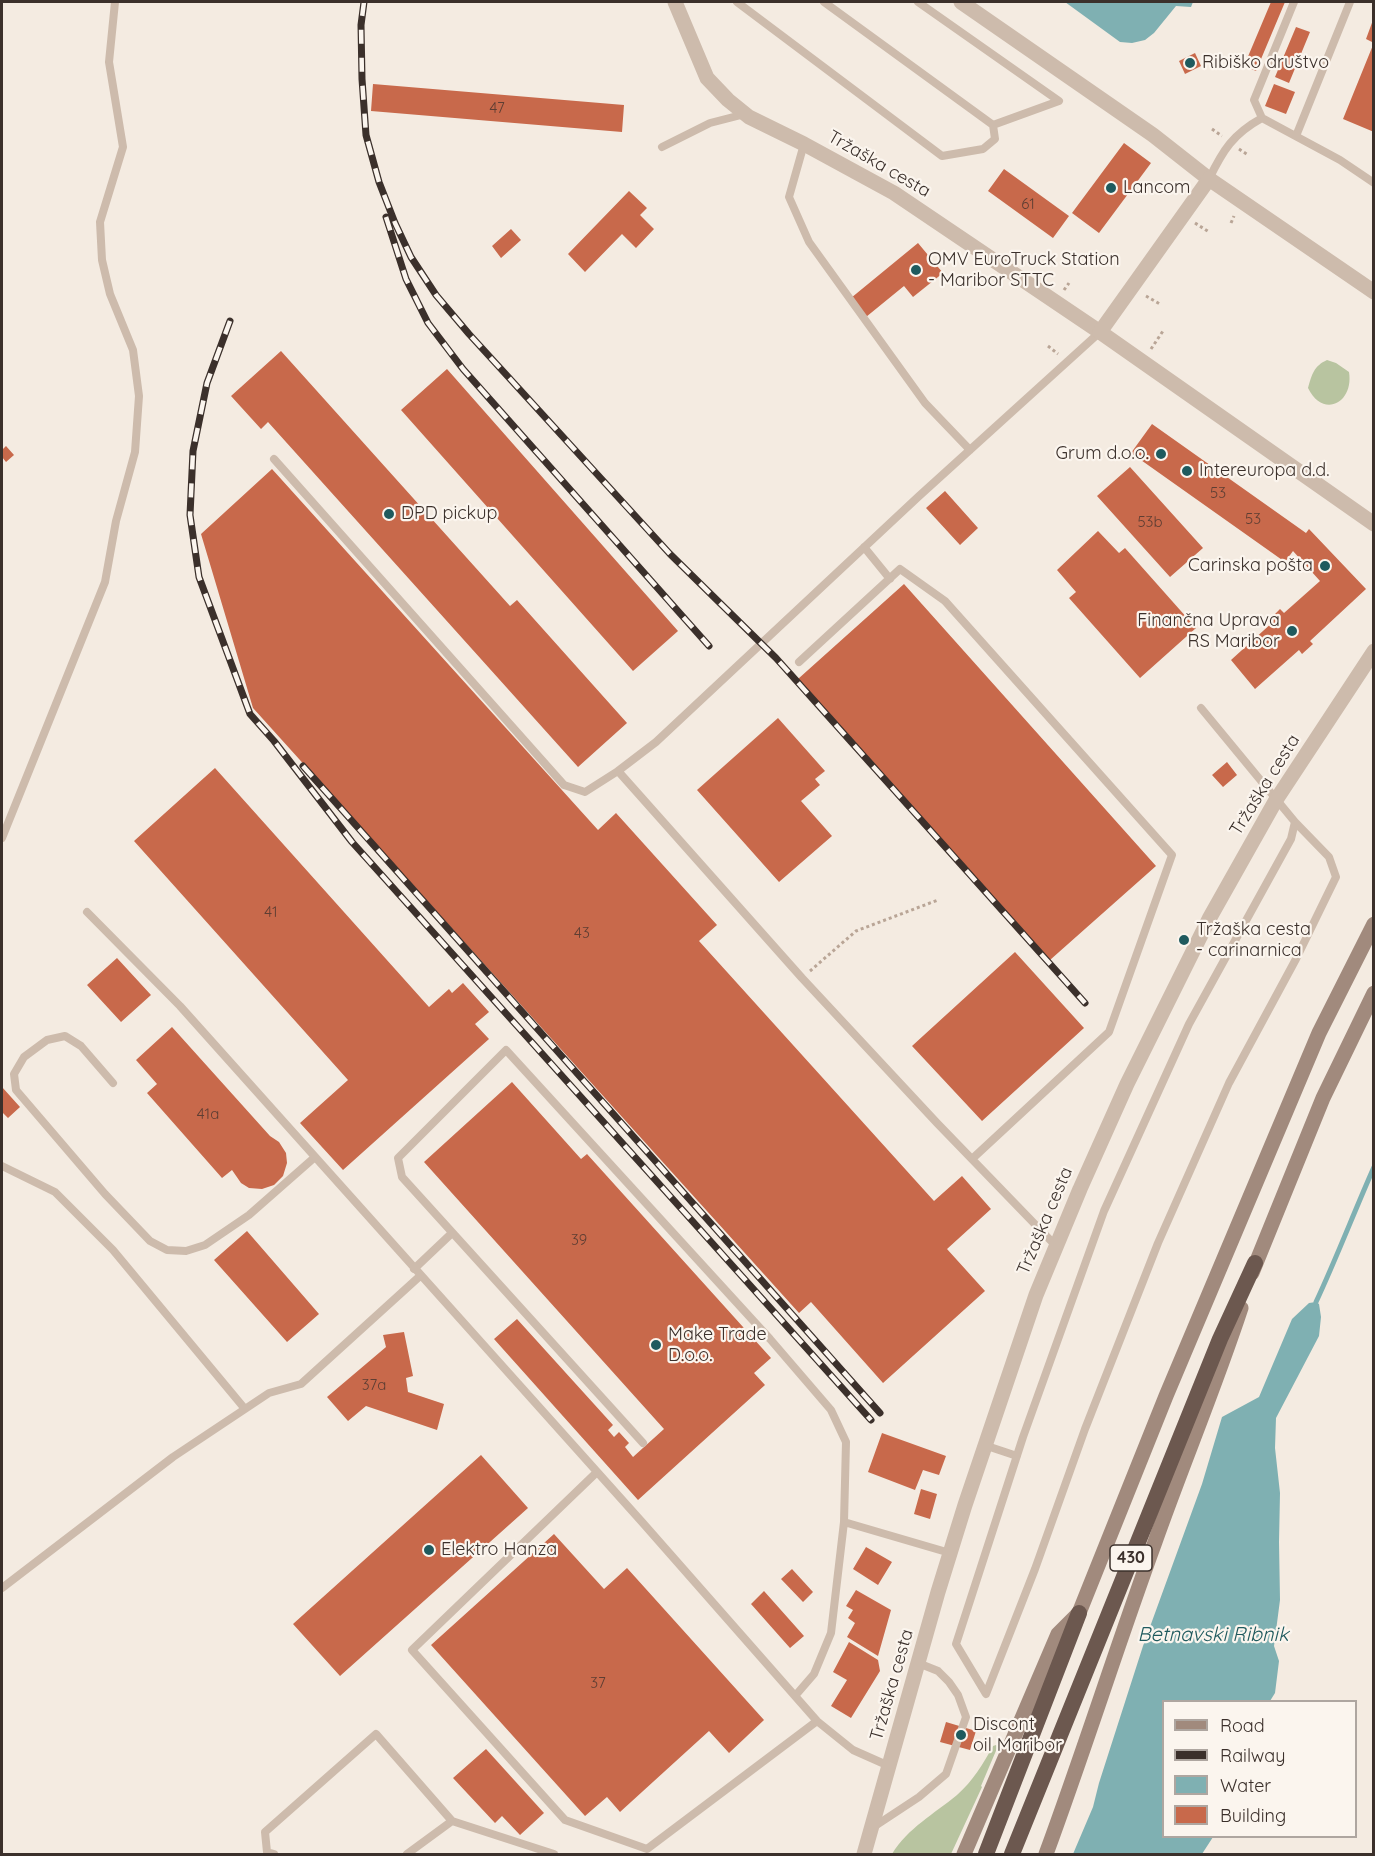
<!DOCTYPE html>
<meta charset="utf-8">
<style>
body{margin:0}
#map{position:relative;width:1375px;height:1856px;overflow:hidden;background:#f4ebe1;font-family:Quicksand,sans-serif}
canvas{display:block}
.frame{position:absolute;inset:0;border:3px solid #3b302b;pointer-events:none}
.legend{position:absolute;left:1162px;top:1700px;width:195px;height:138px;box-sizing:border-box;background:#fbf5ee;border:2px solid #aea6a0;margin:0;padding:8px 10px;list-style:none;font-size:18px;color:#3b302b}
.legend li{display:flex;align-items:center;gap:12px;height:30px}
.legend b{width:30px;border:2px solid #aea6a0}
</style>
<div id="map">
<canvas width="1375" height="1856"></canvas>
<div class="frame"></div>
<ul class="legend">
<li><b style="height:8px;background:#a18a7d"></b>Road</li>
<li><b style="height:8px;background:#3b302b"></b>Railway</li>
<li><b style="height:16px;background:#7fb0b2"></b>Water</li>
<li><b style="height:16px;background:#c8694b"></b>Building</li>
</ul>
</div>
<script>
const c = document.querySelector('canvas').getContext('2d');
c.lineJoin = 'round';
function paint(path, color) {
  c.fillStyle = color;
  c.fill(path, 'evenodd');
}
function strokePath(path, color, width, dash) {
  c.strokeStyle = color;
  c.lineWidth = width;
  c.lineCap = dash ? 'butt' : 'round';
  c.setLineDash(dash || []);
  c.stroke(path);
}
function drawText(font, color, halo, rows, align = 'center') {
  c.font = font + ' Quicksand,sans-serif';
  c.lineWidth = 4.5;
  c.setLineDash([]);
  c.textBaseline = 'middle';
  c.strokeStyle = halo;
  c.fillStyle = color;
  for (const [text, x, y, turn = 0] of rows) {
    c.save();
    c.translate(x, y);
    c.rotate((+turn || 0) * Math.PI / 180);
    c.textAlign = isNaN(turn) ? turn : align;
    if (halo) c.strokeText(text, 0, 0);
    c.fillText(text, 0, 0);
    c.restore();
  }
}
paint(new Path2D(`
 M1327,360l9,3 13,9c5,31 -26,47 -41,16 4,-14 6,-22 19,-28z
 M996,1745l2,1 -17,40 1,1 -31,67h-59c16,-26 42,-40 65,-59 16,-14 26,-31 36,-49z`), '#b8c4a0');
paint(new Path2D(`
 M1065,2h128l-2,5 -15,-1 -22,27 -9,7 -13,3 -12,-1z
 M1316,1302l3,2 2,13 -2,19 -43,82 -1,30 5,45 -1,49 1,58 -6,46 5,15 -4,32 -5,8 -106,1v134l49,1 -11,17h-129l20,-47 6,-24 44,-137 59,-162 20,-67 37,-20 33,-78 17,-16z`), '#7fb0b2');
strokePath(new Path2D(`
 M1316,1302c21,-45 38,-90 58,-135`), '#7fb0b2', 5);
paint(new Path2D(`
 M1271,2h14l-29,69 -12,-5z
 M1373,20h1v23l-8,-4z
 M1296,27l14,5 -21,51 -14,-6z
 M1373,45h1v87l-31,-13z
 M1195,53l6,13 -16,8 -6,-13z
 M373,84l251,21 -2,27 -251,-21z
 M1274,84l21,8 -9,22 -21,-8z
 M1124,143l27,20 -52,70 -27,-20z
 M1004,169l65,47 -16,22 -65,-47z
 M629,191l18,17 -7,7 14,14 -18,19 -14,-14 -37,38 -17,-18z
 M511,229l10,11 -20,18 -9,-12z
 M918,243l25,30 -30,24 -9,-11 -38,31 -15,-19z
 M281,351l229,255 7,-6 110,123 -49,44 -310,-345 -7,7 -30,-33z
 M447,369l231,262 -45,40 -232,-261z
 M1152,424l154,109 3,-4 57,60 -56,52 3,3 -11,10 -3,-4 -44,39 -24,-29 43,-39 -3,-3 9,-9 4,4 36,-32 -27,-30 -8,11 -154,-109z
 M6,446l8,9 -8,7 -4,-5v-7z
 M1130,467l73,81 -33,29 -73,-81z
 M272,469l326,361 18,-17 101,112 -18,16 235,260 28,-25 29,33 -44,40 38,42 -102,92 -72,-81 -12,11 -546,-605 -52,-174z
 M945,491l33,37 -18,17 -34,-37z
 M1098,531l21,22 6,-5 71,80 -56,50 -71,-80 7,-6 -19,-22z
 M904,584l252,282 -106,94 -252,-281z
 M778,718l47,53 -10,8 5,6 -19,16 31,35 -53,46 -82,-92z
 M1227,762l10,13 -14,12 -11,-12z
 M215,768l214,239 20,-18 3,4 11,-10 26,29 -14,12 14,15 -146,131 -43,-47 48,-43 -214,-239z
 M1015,952l69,76 -102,93 -70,-75z
 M117,958l34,37 -30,27 -34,-37z
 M172,1027l98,109 9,6 7,11 1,10 -4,13 -9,9 -12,4 -13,-1 -8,-5 -9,-13 -10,8 -75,-85 10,-9 -21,-24z
 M512,1082l69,77 6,-5 184,204 -17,15 11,12 -127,115 -144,-161 23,-20 96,106 -5,5 6,7 5,-5 10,11 -4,4 8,10 31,-28 -240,-267z
 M2,1087l18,20 -12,11 -6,-6z
 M247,1231l72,83 -32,28 -73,-82z
 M404,1332l9,44 -7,2 2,14 36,12 -7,26 -71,-24 -18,15 -21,-24 59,-50 -3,-12z
 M882,1433l64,23 -7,19 -16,-5 -8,20 -47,-18z
 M481,1455l47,53 -188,168 -47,-52z
 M921,1489l16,5 -7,25 -16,-5z
 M554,1534l50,55 23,-21 137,152 -35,33 -20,-22 -89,81 -13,-15 -22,19 -154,-171z
 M866,1547l26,15 -14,23 -25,-16z
 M792,1569l21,23 -10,10 -22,-23z
 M856,1590l35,20 -13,46 -31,-19 8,-14 -7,-5 5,-8 -7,-4z
 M764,1591l40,45 -14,12 -39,-44z
 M849,1642l29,18 2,11 -29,47 -20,-12 16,-26 -14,-8z
 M946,1722l30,9 -6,19 -30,-8z
 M486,1749l58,64 -24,22 -18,-19 -7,7 -42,-45z`), '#c8694b');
strokePath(new Path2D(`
 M1212,129l10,7
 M1239,149l9,6
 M1195,223l14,9
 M1231,223l3,-7
 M1064,290l5,-7
 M1146,296l14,8
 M1048,346l10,8
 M1151,349l12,-18
 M810,971l46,-40 82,-31`), '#b9a596', 3, [3, 3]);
strokePath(new Path2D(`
 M737,2l205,154 41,-7 12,-10 -2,-14 -169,-123
 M918,2l141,99 -66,24
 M1262,118l-8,-18 40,-98
 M1296,136l54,-134
 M804,144l-15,53 20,45 116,161 45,47
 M662,147l48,-24 35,-9
 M1209,179c14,-29 24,-45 53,-61l78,42 34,23
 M274,459l290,326 21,7 33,-21 184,207 135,145 119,123
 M864,547l26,32
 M799,662l101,-93 45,32 227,254 -63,177 -137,127
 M1201,708l94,114 -4,17 -102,185 -85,187 -81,226 -67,207 30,50 49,-125 50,-140 73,-186 71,-160 67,-124 40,-82 -7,-20 -34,-35
 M618,771l38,-29 262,-245 182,-165
 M2,838l103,-256 11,-61 19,-69 4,-56 -6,-46 -23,-56 -8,-34 -2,-38 23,-75 -14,-85 6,-60
 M87,912l93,94 462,516 175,199 36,29 36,16
 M113,1083l-32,-37 -16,-10 -18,4 -23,17 -10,17 2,16 89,104 45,47 17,9 19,1 19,-6 44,-30 66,-58
 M2,1166l53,26 58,58 132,159
 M414,1269l38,-36
 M643,1443l-241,-266 -4,-19 108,-108 264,289 61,71 15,32 -2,80 -13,111 -17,41 -19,22
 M984,1445l33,11
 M597,1472l-185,178 153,170 82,29 170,-128
 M844,1522l106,31
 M2,1588l171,-131 96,-64 32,-9 119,-108
 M872,1828l47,-31 27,-23 20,-57 -8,-22 -9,-13 -11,-11 -20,-8
 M274,1854l-7,-2 -2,-20 111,-98 76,87 102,33
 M407,1854l45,-33`), '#cdbbac', 8);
strokePath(new Path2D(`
 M675,2l32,76 21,22 21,17 55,27 90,49 206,139
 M961,2l192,133 56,44`), '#cdbbac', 15);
strokePath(new Path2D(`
 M1374,292l-165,-113 -109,153 274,192
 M864,1854l74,-262 27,-87 71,-210 44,-106 47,-105 82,-165 67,-119 98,-149`), '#cdbbac', 15);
strokePath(new Path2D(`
 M1252,1273l71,-175 51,-105
 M964,1854l94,-220 21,-21 87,-217 153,-363 55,-109
 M1046,1854c38,-103 71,-208 109,-312 28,-79 60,-155 86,-234`), '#a18a7d', 15);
strokePath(new Path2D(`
 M986,1854l93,-241
 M1012,1854l208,-515 35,-76`), '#6c584f', 16);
const rail = new Path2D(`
 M364,2l-3,23 1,54 4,56 13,47 16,41 16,34 25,38 33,39 201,220 106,104 309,345
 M386,217l20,62 22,44 35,46 246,277
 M230,321l-23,62 -14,68 -3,64 9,62 51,137 24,27 78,101 519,578
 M303,766l577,647`);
strokePath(rail, '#3b302b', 7);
strokePath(rail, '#fbf5ee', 4.5, [14]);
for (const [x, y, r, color] of [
 [1190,63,6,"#1f5a5e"],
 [1111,188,6,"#1f5a5e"],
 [916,270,6,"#1f5a5e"],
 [1161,454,6,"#1f5a5e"],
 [1187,471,6,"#1f5a5e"],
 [389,514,6,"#1f5a5e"],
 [1325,566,6,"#1f5a5e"],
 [1292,631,6,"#1f5a5e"],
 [1184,940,6,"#1f5a5e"],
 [656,1345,6,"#1f5a5e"],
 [429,1550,6,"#1f5a5e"],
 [961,1735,6,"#1f5a5e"]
]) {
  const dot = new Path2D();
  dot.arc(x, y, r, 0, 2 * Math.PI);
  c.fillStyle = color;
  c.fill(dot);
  strokePath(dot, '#fbf5ee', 2);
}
drawText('15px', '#5e3e33', null, [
 ["47",497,108],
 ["61",1028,204],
 ["53",1218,493],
 ["53",1253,519],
 ["53b",1150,522],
 ["41",271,912],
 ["43",582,933],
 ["41a",208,1114],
 ["39",579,1240],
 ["37a",374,1385],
 ["37",598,1683]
]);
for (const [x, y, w] of [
 [1131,1558,42]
]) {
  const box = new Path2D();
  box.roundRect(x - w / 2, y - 13, w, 26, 4.5);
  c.fillStyle = '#fbf5ee';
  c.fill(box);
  strokePath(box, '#3b302b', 1.5);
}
drawText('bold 16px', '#3b302b', null, [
 ["430",1131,1558]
]);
drawText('18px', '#3b302b', '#fbf5ee', [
 ["Ribiško društvo",1202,63],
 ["Lancom",1123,188],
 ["OMV EuroTruck Station",928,260],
 ["- Maribor STTC",928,281],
 ["Grum d.o.o.",1149,454,"right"],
 ["Intereuropa d.d.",1199,471],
 ["DPD pickup",401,514],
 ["Carinska pošta",1313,566,"right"],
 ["Finančna Uprava",1280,621,"right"],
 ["RS Maribor",1280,642,"right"],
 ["Tržaška cesta",1196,930],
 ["- carinarnica",1196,951],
 ["Make Trade",668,1335],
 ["D.o.o.",668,1356],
 ["Elektro Hanza",441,1550],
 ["Discont",973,1725],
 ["oil Maribor",973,1746]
], 'left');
drawText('18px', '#3b302b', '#fbf5ee', [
 ["Tržaška cesta",879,164,30],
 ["Tržaška cesta",1265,785,-58],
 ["Tržaška cesta",1045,1221,-67],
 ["Tržaška cesta",892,1685,-74]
]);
drawText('italic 20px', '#1f5a5e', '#fbf5ee', [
 ["Betnavski Ribnik",1213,1635]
]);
</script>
